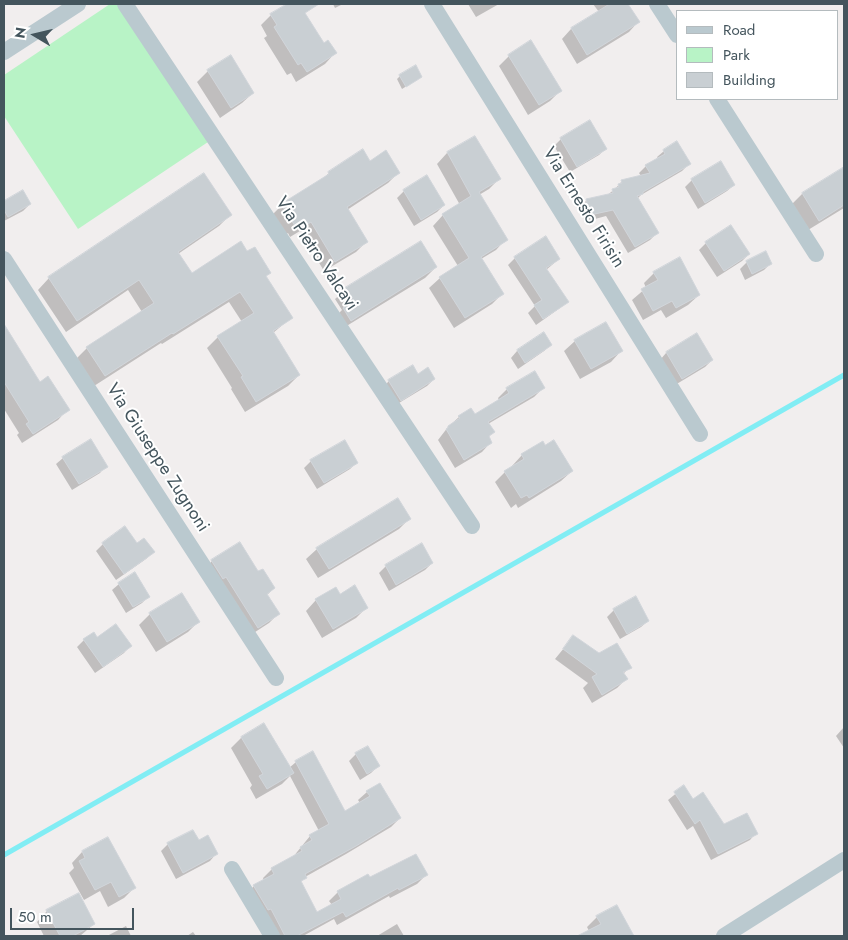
<!DOCTYPE html>
<style>
body{margin:0}
#map{position:relative;width:848px;height:940px;overflow:hidden;background:#f1eeee;font-family:Jost,sans-serif}
canvas{display:block}
.frame{position:absolute;inset:0;border:5px solid #44555d;pointer-events:none}
.legend{position:absolute;left:676px;top:10px;width:162px;height:90px;box-sizing:border-box;background:#fff;border:1px solid #b4bbbe;margin:0;padding:6px 9px;list-style:none;font-size:15px;color:#44555d}
.legend li{display:flex;align-items:center;gap:10px;height:25px}
.legend b{width:25px;border:1px solid #b4bbbe}
.north{position:absolute;left:10px;top:10px;width:50px;height:50px;-webkit-text-stroke:4px #fff;paint-order:stroke;rotate:279deg;font-size:14px;font-weight:700;line-height:20px;text-align:center;color:#44555d}
.north::after{content:'';display:block;margin:auto;width:18px;height:22px;background:#44555d;clip-path:polygon(50% 0,100% 100%,50% 72%,0 100%)}
.scale{position:absolute;left:10px;top:908px;width:124px;height:22px;box-sizing:border-box;border:2px solid #44555d;border-top:0;padding-left:6px;font-size:15px;line-height:18px;white-space:nowrap;color:#44555d;-webkit-text-stroke:4px #fff;paint-order:stroke}
</style>
<div id="map">
<canvas width="848" height="940"></canvas>
<div class="frame"></div>
<ul class="legend">
<li><b style="height:6px;background:#bac9cf"></b>Road</li>
<li><b style="height:14px;background:#b8f3c6"></b>Park</li>
<li><b style="height:14px;background:#c9cfd3"></b>Building</li>
</ul>
<div class="north">N</div>
<div class="scale">50 m</div>
</div>
<script>
const c = document.querySelector('canvas').getContext('2d');
c.lineJoin = 'round';
function paint(path, color) {
  c.fillStyle = color;
  c.fill(path, 'evenodd');
}
function strokePath(path, color, width, dash) {
  c.strokeStyle = color;
  c.lineWidth = width;
  c.lineCap = dash ? 'butt' : 'round';
  c.setLineDash(dash || []);
  c.stroke(path);
}
function drawText(font, color, halo, rows, align = 'center') {
  c.font = font + ' Jost,sans-serif';
  c.lineWidth = 4;
  c.setLineDash([]);
  c.textBaseline = 'middle';
  c.strokeStyle = halo;
  c.fillStyle = color;
  for (const [text, x, y, turn = 0] of rows) {
    c.save();
    c.translate(x, y);
    c.rotate((+turn || 0) * Math.PI / 180);
    c.textAlign = isNaN(turn) ? turn : align;
    if (halo) c.strokeText(text, 0, 0);
    c.fillText(text, 0, 0);
    c.restore();
  }
}
paint(new Path2D(`
 M110,4h7l91,138 -130,87 -74,-113v-41z`), '#b8f3c6');
paint(new Path2D(`
 M289,4h14l4,6 -3,3 20,31 11,9 -10,11 -29,18 -5,-9 -4,2 -23,-37 3,-2 -6,-11 10,-10z
 M333,4h10l-8,4z
 M468,4h31l-23,13z
 M593,4h34l11,18 -9,10 -52,32 -15,-25 9,-10 28,-17z
 M509,56l52,34 -11,11 -22,14 -29,-49z
 M230,57l23,36 -11,10 -22,15 -23,-36 11,-11z
 M400,76l21,1 -19,12 -5,-10z
 M475,137l24,42 -10,10 -10,6 27,44 -10,11 -15,9 22,34 -11,11 -38,24 -25,-40 11,-10 18,-12 -25,-40 10,-11 17,-10 -23,-41 10,-11z
 M561,139l45,9 -7,7 -29,17 -16,-26z
 M664,151l25,13 -7,7 -41,24 -4,4 20,34 -7,7 -22,13 -22,-37 -22,6 -4,-15 7,-7 19,-4 9,-7 7,-8 19,-5 -2,-3 7,-7 12,-7 -1,-2z
 M370,163l29,9 -11,11 -41,27 20,31 -11,11 -32,19 -24,-40 -10,6 -2,-4 -4,3 -13,-20 11,-11 39,-25 8,-7z
 M844,168v40l-36,22 -16,-26 10,-10z
 M692,180l42,5 -7,6 -29,18 -13,-22z
 M23,191l7,13 -7,7 -19,10v-19z
 M404,191l40,14 -7,7 -23,14 -17,-28z
 M230,215l-11,11 -41,28 13,21 56,-22 22,20 -4,4 27,40 -19,16 26,42 -11,11 -43,26 -14,-23 1,-1 -25,-40 11,-11 24,-15 -13,-20 -67,42 -1,-1 -67,43 -18,-27 11,-11 55,-36 -14,-22 -62,42 -28,-42 11,-12z
 M706,243l43,11 -7,7 -25,16 -18,-27z
 M515,258l44,1 -13,11 21,32 -7,6 -24,17 -8,-12 7,-7 -27,-41z
 M747,262l24,1 -7,7 -19,10 -5,-11z
 M436,267l-11,11 -85,52 -7,-11 9,-9 -7,-11 11,-10z
 M654,273l45,22 -11,10 -22,13 -5,-8 -18,10 -11,-20 14,-12 -2,-5z
 M4,328l35,56 29,25 -10,11 -36,23 -5,-8 2,-2 -15,-24z
 M544,334l7,11 -7,6 -26,18 -7,-11 6,-7z
 M696,334l16,26 -7,7 -30,18 -15,-25 6,-7z
 M575,341l46,10 -10,11 -31,17 -16,-28z
 M417,375l17,4 -7,7 -33,20 -12,-18 7,-7z
 M543,388l-9,9 -46,27 5,8 -5,6 3,4 -9,10 -27,16 -17,-28 10,-13 11,-10 15,-1 25,-16 -1,-2 9,-9z
 M522,455l50,16 -11,10 -43,27 -2,-4 -5,4 -16,-26 10,-10 8,-5 -1,-1z
 M63,458l43,8 -6,7 -28,17 -16,-26z
 M311,461l46,1 -7,7 -33,20 -13,-21z
 M409,519l-10,10 -81,49 -12,-19 11,-10z
 M103,544l34,1 16,7 -7,7 -30,21 -20,-29z
 M212,561l46,12 16,15 -7,7 11,19 -9,9 -20,13 -46,-66z
 M432,563l-7,7 -36,21 -10,-18 7,-7z
 M119,584l29,13 -6,6 -16,10 -14,-23z
 M339,595l28,12 -11,11 -34,20 -16,-27 10,-11z
 M614,610l34,11 -7,6 -21,12 -13,-22z
 M150,614l48,8 -10,10 -32,20 -17,-27z
 M573,637l26,18 31,12 -7,7 3,5 -9,9 -25,15 -9,-15 5,-5 -33,-24z
 M97,639l33,7 -6,7 -29,20 -18,-26 7,-7z
 M263,725l26,43 7,-6 48,50 16,-9 -2,-3 9,-8 33,26 -9,9 -45,27 -41,23 -5,6 16,30 16,-8 -3,-4 9,-9 32,-13 56,-4 -9,9 -27,14 -1,-2 -52,29 -3,-6 -31,17h-31l-27,-41 9,-9 10,-5 -1,-3 9,-9 21,-12 17,-21 9,-5 -29,-55 -8,8 -26,15 -6,-11 2,-3 -21,-37 10,-10z
 M844,727v21l-8,-12z
 M356,754l22,12 -7,7 -11,7 -11,-19z
 M684,787l9,14 31,25 32,7 -6,7 -39,20 -18,-34 -6,4 -19,-30z
 M107,839l27,49 -10,10 -16,9 -8,-16 -16,9 -15,-27 5,-5 -2,-5 10,-11z
 M198,842l18,12 -6,7 -34,18 -15,-28 7,-7z
 M617,906l16,30h-47l4,-3 -3,-6 10,-10z
 M47,911l47,13 -14,12h-36l-7,-14z
 M397,924l7,12h-27z
 M126,926l5,10h-24z
 M193,932l3,4h-9z`), '#0003');
strokePath(new Path2D(`
 M4,855l840,-480`), '#81edf4', 5);
const building = new Path2D(`
 M287,4h32l-14,9 19,30 4,-3 9,13 -30,19 -6,-9 -3,2 -24,-38 3,-2 -7,-11z
 M610,4h18l12,18 -53,33 -16,-27z
 M531,40l31,51 -23,14 -31,-50z
 M231,55l23,38 -23,15 -24,-38z
 M416,65l6,12 -16,10 -7,-12z
 M590,120l17,29 -30,18 -17,-29z
 M475,136l26,43 -22,13 29,48 -27,17 23,37 -39,24 -26,-41 30,-19 -27,-44 29,-18 -24,-44z
 M677,141l14,23 -48,28v2l-6,2 22,37 -24,14 -22,-37 -23,5 -4,-16 27,-6 -1,-4 7,-2 -1,-3 4,-1 -1,-3 29,-7 -5,-8 20,-11 -2,-4z
 M363,149l7,12 16,-11 14,23 -53,34 21,35 -33,20 -24,-40 -10,6 -2,-4 -4,2 -14,-22 48,-30 -1,-2z
 M721,161l14,24 -30,18 -14,-24z
 M844,167v38l-25,16 -17,-28z
 M204,173l28,42 -54,37 14,21 49,-32 6,10 8,-4 16,26 -5,3 27,42 -20,13 27,44 -44,27 -15,-25 2,-1 -26,-40 37,-23 -14,-21 -67,42 -1,-1 -67,43 -19,-29 68,-44 -15,-23 -62,41 -29,-44z
 M427,175l18,30 -24,15 -18,-30z
 M23,190l8,14 -23,13 -4,-7v-9z
 M731,225l19,29 -26,17 -19,-29z
 M546,236l14,23 -14,9 23,34 -26,17 -9,-14 8,-5 -28,-43z
 M421,241l16,26 -86,54 -8,-13 10,-7 -8,-13z
 M766,251l6,13 -20,10 -6,-13z
 M680,257l20,38 -24,13 -4,-7 -19,10 -12,-22 17,-9 -5,-8z
 M606,322l17,29 -32,18 -17,-29z
 M4,324l36,58 8,-6 22,34 -37,24 -7,-10 3,-2 -25,-40z
 M544,332l8,13 -27,18 -8,-13z
 M697,333l16,27 -31,19 -16,-27z
 M413,365l5,9 10,-7 7,12 -34,22 -13,-21z
 M535,371l10,17 -57,34 7,10 -6,4 3,7 -28,17 -18,-31 2,-1v-2l12,-8 -2,-2 13,-8 4,6 23,-14 11,-7 -3,-5z
 M91,439l17,28 -29,17 -17,-27z
 M345,440l13,23 -34,20 -14,-23z
 M554,440l19,31 -44,27 -2,-3 -6,3 -17,-27 20,-12 -3,-5 22,-13 2,4z
 M398,498l13,21 -82,50 -13,-21z
 M125,526l12,17 7,-5 11,14 -31,22 -22,-31z
 M240,542l18,29 5,-2 12,19 -8,6 13,20 -22,14 -32,-51 -3,2 -12,-19z
 M422,543l11,20 -37,22 -11,-20z
 M135,572l15,25 -17,10 -15,-24z
 M355,585l13,23 -35,21 -18,-30 21,-12 4,7z
 M182,593l18,29 -33,20 -18,-29z
 M636,596l13,25 -22,13 -14,-25z
 M116,624l16,22 -29,21 -20,-28 11,-7 3,5z
 M573,635l26,18 18,-10 15,25 -9,4 5,7 -26,16 -10,-18 5,-3 -34,-25z
 M264,723l30,50 -27,16 -8,-13 4,-2 -22,-37z
 M368,746l12,20 -13,8 -12,-21z
 M313,751l32,60 25,-15 -4,-5 14,-8 21,35 -45,28 -51,28 2,4 -6,3 16,31 24,-13 -4,-8 31,-17 2,3 46,-23 12,21 -29,15 -1,-2 -52,29 -3,-5 -46,24h-12l-14,-27 -3,1 -15,-25 21,-11 -3,-6 31,-17 -2,-4 12,-7 -3,-5 20,-11 -34,-63z
 M684,785l9,14 10,-7 21,32 23,-11 11,21 -40,20 -18,-34 -5,4 -21,-32z
 M193,830l6,10 9,-5 10,19 -35,19 -16,-30z
 M108,837l28,51 -17,9 -8,-15 -16,8 -16,-29 6,-3 -3,-7z
 M79,893l16,31 -22,12h-13l-14,-26z
 M617,905l17,31h-57l24,-12 -5,-8z`);
paint(building, '#c9cfd3');
strokePath(building, '#d1d5da', 1);
strokePath(new Path2D(`
 M125,4l347,522
 M432,4l268,430
 M657,4l20,31
 M4,52l74,-48
 M717,99l99,155
 M4,259l272,419
 M232,869l40,67
 M724,936l120,-76`), '#bac9cf', 16);
drawText('18px', '#44555d', '#fff', [
 ["Via Ernesto Firisin",583,208,58],
 ["Via Pietro Valcavi",316,254,56],
 ["Via Giuseppe Zugnoni",157,458,57]
]);
</script>
